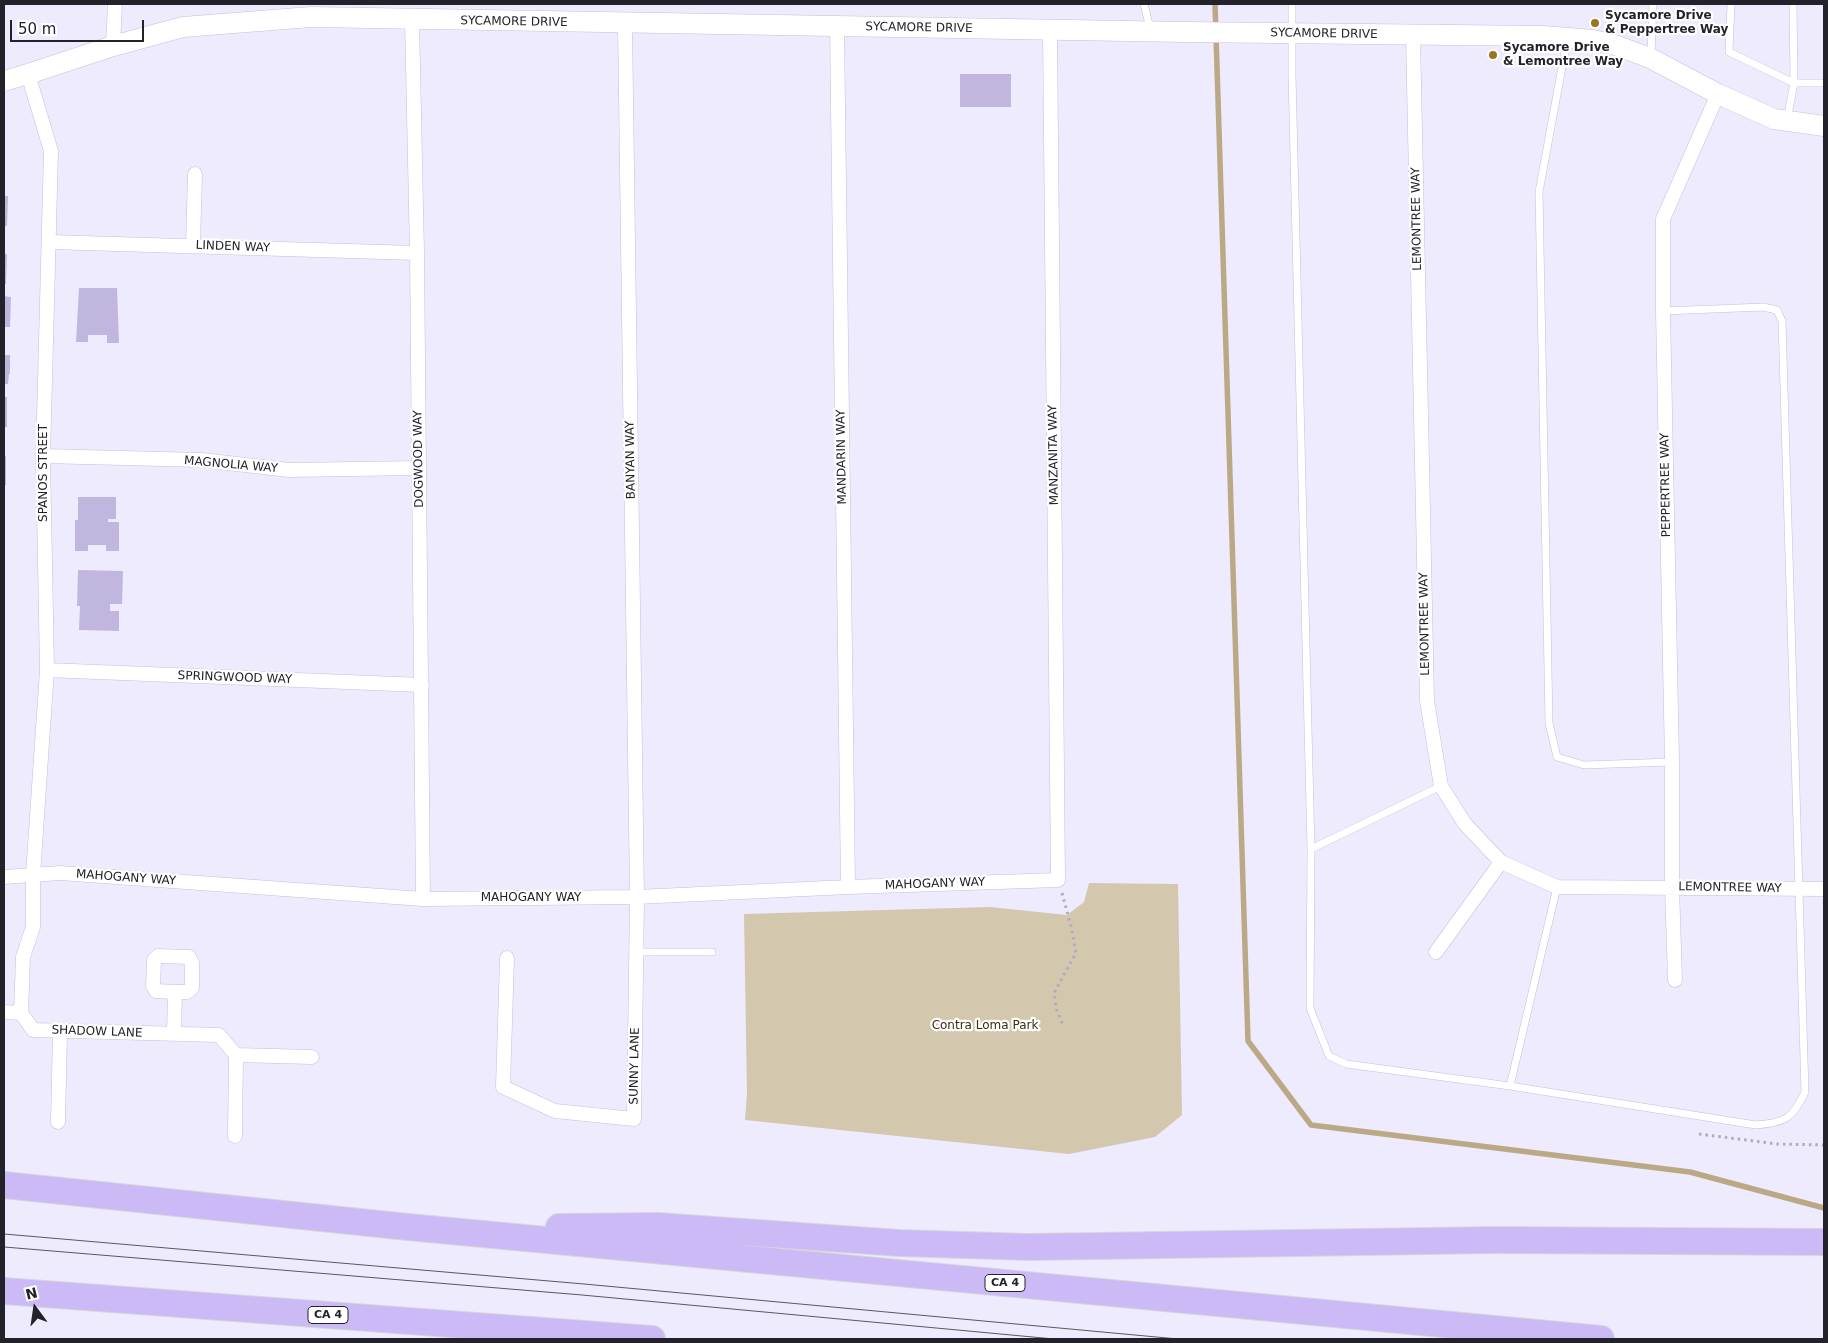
<!DOCTYPE html>
<style>
body{margin:0}
#map{position:relative;width:1828px;height:1343px;overflow:hidden;background:#efebfe;font-family:"DejaVu Sans",sans-serif}
canvas{display:block}
.frame{position:absolute;inset:0;border:5px solid #232129;pointer-events:none}
.north{position:absolute;left:10px;top:1283px;width:50px;height:50px;-webkit-text-stroke:4px #fff;paint-order:stroke;rotate:346deg;font-size:14px;font-weight:700;line-height:20px;text-align:center;color:#232129}
.north::after{content:'';display:block;margin:auto;width:18px;height:22px;background:#232129;clip-path:polygon(50% 0,100% 100%,50% 72%,0 100%)}
.scale{position:absolute;left:10px;top:20px;width:134px;height:22px;box-sizing:border-box;border:2px solid #232129;border-top:0;padding-left:6px;font-size:15px;line-height:18px;white-space:nowrap;color:#232129;-webkit-text-stroke:4px #fff;paint-order:stroke}
</style>
<div id="map">
<canvas width="1828" height="1343"></canvas>
<div class="frame"></div>
<div class="north">N</div>
<div class="scale">50 m</div>
</div>
<script>
const c = document.querySelector('canvas').getContext('2d');
c.lineJoin = 'round';
function paint(path, color) {
  c.fillStyle = color;
  c.fill(path, 'evenodd');
}
function strokePath(path, color, width, dash) {
  c.strokeStyle = color;
  c.lineWidth = width;
  c.lineCap = dash ? 'butt' : 'round';
  c.setLineDash(dash || []);
  c.stroke(path);
}
function drawText(font, color, halo, rows, align = 'center') {
  c.font = font + ' "DejaVu Sans",sans-serif';
  c.lineWidth = 4.5;
  c.setLineDash([]);
  c.textBaseline = 'middle';
  c.strokeStyle = halo;
  c.fillStyle = color;
  for (const [text, x, y, turn = 0] of rows) {
    c.save();
    c.translate(x, y);
    c.rotate((+turn || 0) * Math.PI / 180);
    c.textAlign = isNaN(turn) ? turn : align;
    if (halo) c.strokeText(text, 0, 0);
    c.fillText(text, 0, 0);
    c.restore();
  }
}
paint(new Path2D(`
 M1089,883l89,1 4,231 -27,22 -86,17 -324,-34 2,-27 -3,-179 246,-7 77,8 17,-13z`), '#d3c7ae');
strokePath(new Path2D(`
 M1215,4l33,1037 63,84 379,47 134,36`), '#bba985', 5.5);
paint(new Path2D(`
 M960,74h51v33h-51z
 M4,196h4l-1,30h-3z
 M4,254h3l-1,30h-2z
 M79,288h38l2,55h-12v-8h-19v7h-12z
 M4,296l7,1 -1,30h-6z
 M4,355h6v19h-1l-1,10h-4z
 M4,397h3v30h-3z
 M4,456h2v29h-2z
 M78,497h38v22h-8v3h11v29h-13v-6h-18v6h-13v-31h3z
 M78,570l45,1 -1,33h-12v7h9v20l-40,-1 1,-24h-3z`), '#c1b6dd');
const lane = new Path2D(`
 M1144,4l6,24
 M1292,4v71l19,774 -1,159 19,48 17,8 164,22 246,39c28,-2 37,-6 49,-33l-23,-771 -5,-11 -14,-3 -100,4
 M1731,4l-2,48 65,31h30
 M1567,40l-28,152 10,531 8,34 27,8 88,-3
 M1651,55l2,-51
 M1787,120l7,-37 -1,-79
 M1311,849l130,-63
 M637,952h75
 M1510,1086l47,-199`);
const street = new Path2D(`
 M412,20l5,233 6,646
 M837,27l11,860
 M1413,35l14,666 14,85 24,38 36,38 56,25 267,2
 M113,46l2,-42
 M28,74l23,77 -8,305 4,214 -14,205v52l-10,30 -2,56 12,17 186,5 17,20 76,2
 M49,242l368,11
 M193,245l2,-71
 M43,456l159,4 87,10 129,-2
 M47,670l375,15
 M4,877l56,-4 363,26 214,-2 211,-10 210,-7 -8,-850
 M1436,952l65,-90
 M507,958l-4,129 52,24 79,8 3,-222 -12,-874
 M1675,980l-3,-93v-125l-9,-451v-92l55,-125
 M4,1012l17,1
 M174,1034l1,-42h12l5,-4v-25l-3,-6 -31,-1 -4,4 -1,26 3,5 19,1
 M58,1122l2,-90
 M235,1136l1,-81`);
const secondary = new Path2D(`
 M4,81l24,-7 85,-28 70,-19 128,-10 874,15 358,4 50,4 22,5 35,13 68,36 56,25 50,7`);
const highway = new Path2D(`
 M4,1185l404,42 1193,112
 M559,1227l99,-1 241,17 130,4 466,-7 329,2
 M4,1291l648,48`);
strokePath(lane, '#c5bfd6', 8);
strokePath(street, '#c5bfd6', 15);
strokePath(secondary, '#c5bfd6', 21);
strokePath(highway, '#d7d7d8', 28);
strokePath(new Path2D(`
 M1062,893l9,33 5,27 -22,40 3,18 7,16
 M1699,1134l78,10 47,1`), '#b0acbc', 3, [2.5, 4]);
strokePath(lane, '#fff', 7);
strokePath(street, '#fff', 14);
strokePath(secondary, '#fff', 20);
strokePath(highway, '#cbbaf6', 26);
strokePath(new Path2D(`
 M4,1234l580,50 594,55
 M4,1247l578,48 472,44`), '#595762', 1);
for (const [x, y, r, color] of [
 [1595,23,5,"#98751f"],
 [1493,55,5,"#98751f"]
]) {
  const dot = new Path2D();
  dot.arc(x, y, r, 0, 2 * Math.PI);
  c.fillStyle = color;
  c.fill(dot);
  strokePath(dot, '#fff', 2);
}
for (const [x, y, w] of [
 [1005,1283,40],
 [328,1315,40]
]) {
  const box = new Path2D();
  box.roundRect(x - w / 2, y - 8.5, w, 17, 4);
  c.fillStyle = '#fff';
  c.fill(box);
  strokePath(box, '#232129', 1);
}
drawText('bold 11px', '#232129', null, [
 ["CA 4",1005,1283],
 ["CA 4",328,1315]
]);
drawText('bold 12px', '#232129', '#fff', [
 ["Sycamore Drive",1605,16],
 ["& Peppertree Way",1605,30],
 ["Sycamore Drive",1503,48],
 ["& Lemontree Way",1503,62]
], 'left');
drawText('12px', '#232129', '#fff', [
 ["SYCAMORE DRIVE",514,22,1],
 ["SYCAMORE DRIVE",919,28,1],
 ["SYCAMORE DRIVE",1324,34,1],
 ["LEMONTREE WAY",1417,219,-91],
 ["LINDEN WAY",233,247,2],
 ["MANZANITA WAY",1054,455,-91],
 ["MANDARIN WAY",842,457,-91],
 ["DOGWOOD WAY",419,459,-91],
 ["BANYAN WAY",631,460,-91],
 ["MAGNOLIA WAY",231,465,5],
 ["SPANOS STREET",44,473,-90],
 ["PEPPERTREE WAY",1666,485,-91],
 ["LEMONTREE WAY",1425,624,-91],
 ["SPRINGWOOD WAY",235,678,2],
 ["MAHOGANY WAY",126,878,4],
 ["MAHOGANY WAY",935,884,-2],
 ["LEMONTREE WAY",1730,888,1],
 ["MAHOGANY WAY",531,898],
 ["SHADOW LANE",97,1032,2],
 ["SUNNY LANE",635,1066,-89]
]);
drawText('12px', '#3b2d0d', '#fff', [
 ["Contra Loma Park",985,1026]
]);
</script>
